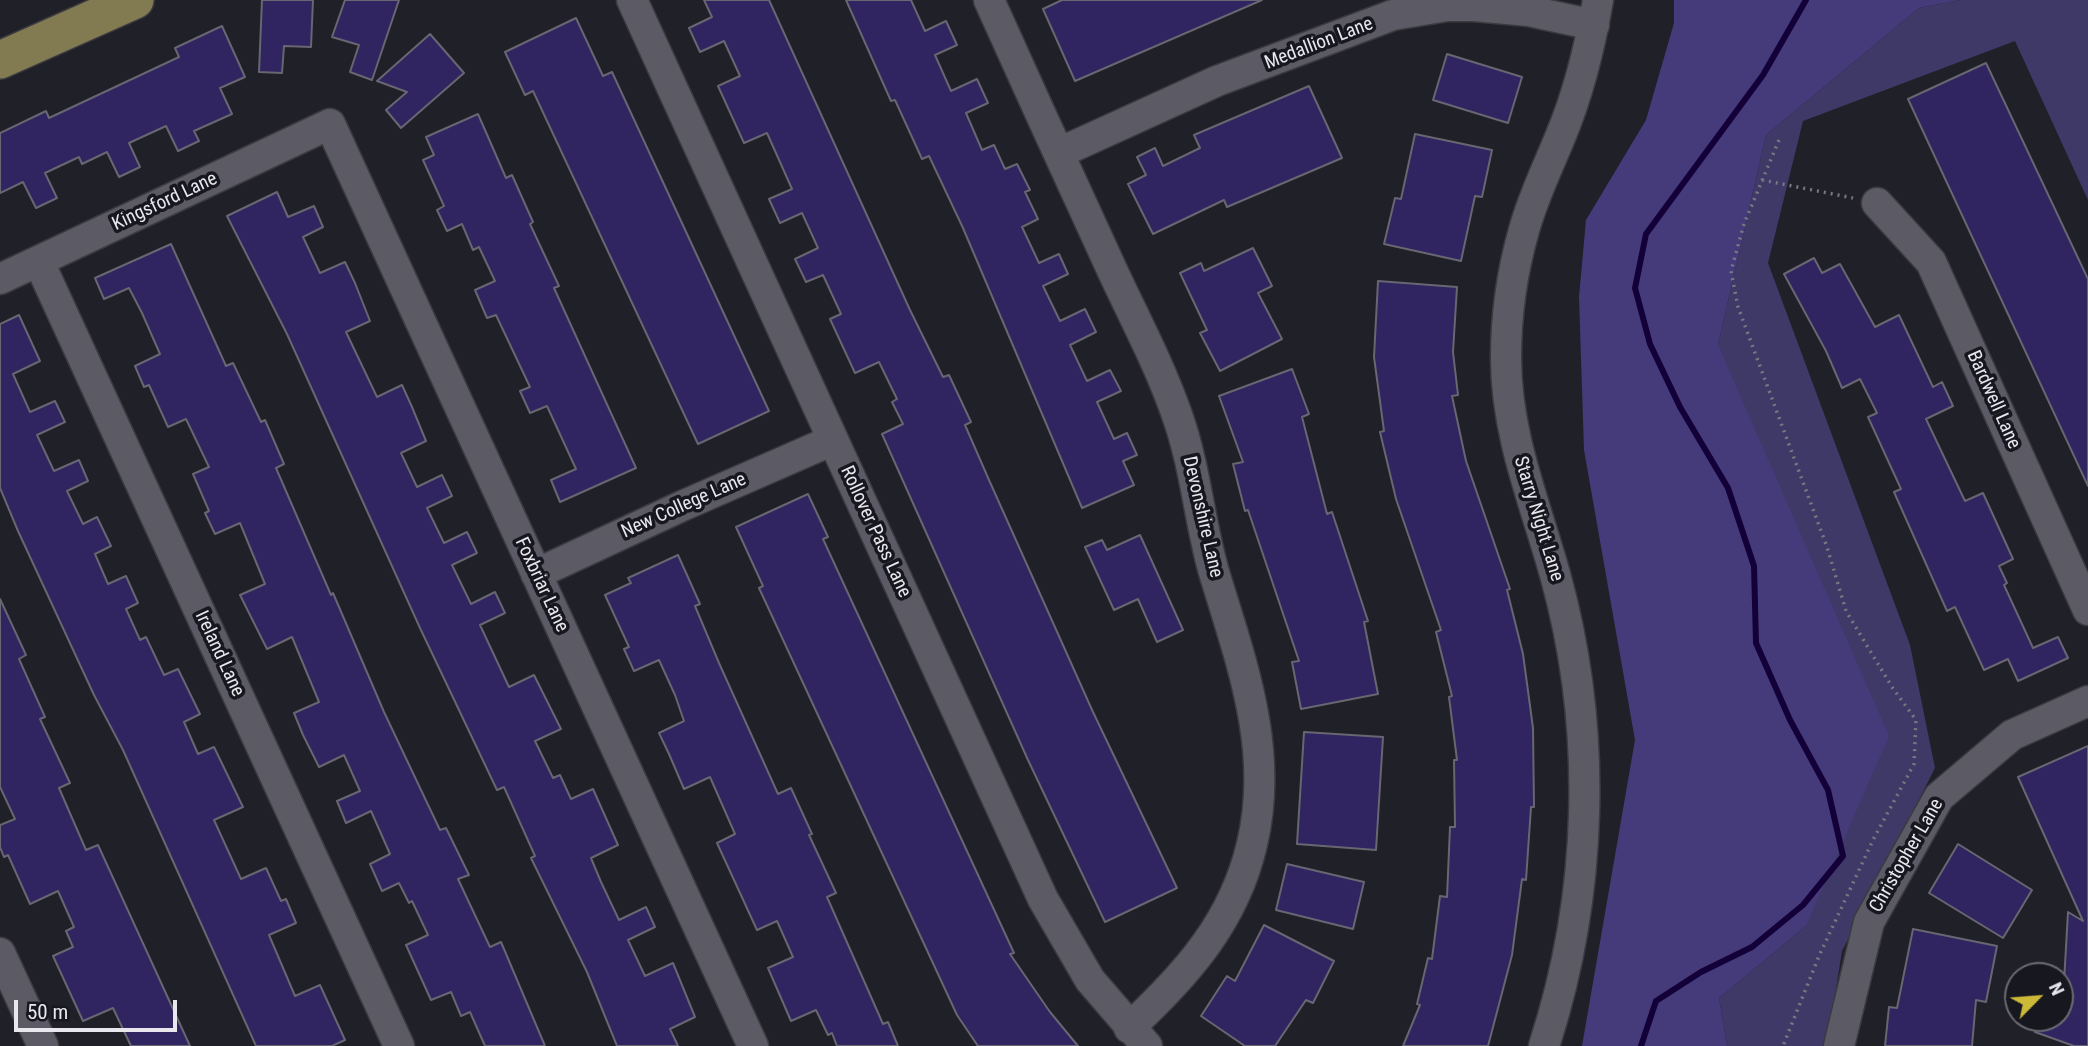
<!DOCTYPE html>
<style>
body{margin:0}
#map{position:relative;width:2088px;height:1046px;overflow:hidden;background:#202029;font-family:"Roboto Condensed",sans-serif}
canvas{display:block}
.north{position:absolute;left:2004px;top:962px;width:70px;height:70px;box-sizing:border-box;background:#17171f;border:2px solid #6b6a71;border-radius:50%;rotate:65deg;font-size:19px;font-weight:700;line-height:28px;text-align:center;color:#e8e7ed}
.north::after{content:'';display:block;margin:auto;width:24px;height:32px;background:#cdb938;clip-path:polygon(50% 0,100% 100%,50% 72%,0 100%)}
.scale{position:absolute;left:14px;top:1000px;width:163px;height:32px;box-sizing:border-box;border:4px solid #e8e7ed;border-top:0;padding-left:9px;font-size:21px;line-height:24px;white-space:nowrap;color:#e8e7ed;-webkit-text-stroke:5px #17171f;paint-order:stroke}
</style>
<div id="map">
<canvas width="2088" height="1046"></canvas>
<div class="north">N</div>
<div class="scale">50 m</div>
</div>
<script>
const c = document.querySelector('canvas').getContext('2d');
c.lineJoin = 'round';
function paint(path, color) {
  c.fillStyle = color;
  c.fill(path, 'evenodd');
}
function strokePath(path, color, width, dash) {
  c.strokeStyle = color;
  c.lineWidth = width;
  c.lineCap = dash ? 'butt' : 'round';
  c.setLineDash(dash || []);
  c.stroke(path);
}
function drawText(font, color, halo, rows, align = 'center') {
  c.font = font + ' "Roboto Condensed",sans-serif';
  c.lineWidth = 7;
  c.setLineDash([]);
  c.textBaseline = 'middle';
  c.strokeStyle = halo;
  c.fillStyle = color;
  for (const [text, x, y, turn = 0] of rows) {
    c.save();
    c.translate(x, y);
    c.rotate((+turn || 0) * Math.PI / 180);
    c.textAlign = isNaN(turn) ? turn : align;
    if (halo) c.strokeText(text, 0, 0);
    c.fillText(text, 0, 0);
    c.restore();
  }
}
paint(new Path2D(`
 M1960,0h128v200l-73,-159 -212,80 -35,142 142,382 25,123 -93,183 -15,95h-100l-8,-48 87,-72 -88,-581 48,-210 153,-127z`), '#3f3967');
paint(new Path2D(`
 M1674,0h286l-41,8 -153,127 -48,210 171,391 -83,190 -87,72 8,48h-145l53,-306 -51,-290 -5,-153 7,-77 60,-100 28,-97z`), '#453b7a');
strokePath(new Path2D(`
 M1641,1046l15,-45 45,-29 51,-25 51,-42 40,-49 -15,-66 -38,-70 -34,-77 -2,-77 -26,-78 -48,-81 -30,-63 -15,-56 11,-54 117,-159 43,-75`), '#130039', 6);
const building = new Path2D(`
 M262,0h51l-2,47 -27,-1 -2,27 -23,-1z
 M345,0h54l-27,80 -22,-8 9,-27 -27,-8z
 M704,0h65l141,310 33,67 6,-2 22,47 -6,3 24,55 104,232 84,176 -72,34 -77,-162 -146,-326 21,-10 -11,-22 5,-3 -18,-37 -24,11 -25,-54 11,-5 -18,-39 -17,7 -11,-23 23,-11 -16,-35 -22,10 -11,-24 23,-10 -25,-56 -23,10 -26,-57 22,-10 -16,-35 -24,11 -11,-24 23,-11z
 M846,0h65l14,31 21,-10 11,24 -22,10 16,36 26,-12 11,24 -22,10 16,37 12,-5 11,24 12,-5 13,26 -5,2 13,27 -16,8 17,36 20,-9 9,20 -25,12 17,35 25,-12 11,23 -26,13 17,36 23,-11 11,21 -24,11 17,37 13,-6 10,22 -14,6 11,24 -52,23 -119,-280 -34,-72 -7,3 -27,-59 -4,1z
 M1062,0h200l-187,81 -32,-72z
 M576,18l27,58 9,-4 157,339 -71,33 -165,-353 -8,4 -20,-43z
 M222,26l23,51 -25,11 12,26 -38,17 5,10 -21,10 -12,-25 -37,17 11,24 -21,10 -12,-25 -25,12 -3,-7 -34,16 12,25 -21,10 -13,-26 -23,11v-60l46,-22 3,7 130,-61 -4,-9z
 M430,34l34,39 -63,55 -15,-18 21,-18 -30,-11z
 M1447,54l75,23 -14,46 -75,-23z
 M1986,63l102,216v207l-180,-387z
 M1309,86l33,72 -115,49 -3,-7 -71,34 -25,-50 18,-9 -9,-18 18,-9 8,18 37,-18 -6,-13z
 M478,114l28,64 6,-3 21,47 -3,2 29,62 -5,2 82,180 -76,34 -9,-22 25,-11 -29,-63 -17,7 -10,-22 10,-4 -34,-72 -9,3 -12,-28 20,-9 -16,-34 -6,3 -11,-26 -15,7 -10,-21 7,-4 -21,-46 11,-5 -8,-18z
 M1415,134l77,16 -10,47 -7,-1 -14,65 -77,-17 11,-46 6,1z
 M277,192l11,25 26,-11 9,21 -20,10 17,36 25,-11 10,21 15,38 -24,11 31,65 25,-12 10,22 14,34 -25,12 16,34 25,-12 10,21 -25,12 17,35 23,-11 10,21 -25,12 19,39 24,-12 10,21 -25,12 29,62 25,-12 27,54 -26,12 18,37 7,-3 11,24 22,-10 25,56 -27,13 10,24 18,38 27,-13 9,20 -27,13 17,36 28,-13 22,54 -25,12 8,17h-61l-30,-74 -56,-114 4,-2 -31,-69 -7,3 -77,-162 -133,-294 -60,-118z
 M171,244l55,122 7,-3 28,59 4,-2 19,44 -8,4 55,127 2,-2 51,119 56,118 6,-2 23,47 -11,4 32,68 11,-5 44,104h-60l-15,-34 -9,4 -10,-24 -20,8 -25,-55 22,-10 -16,-34 -3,2 -10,-20 -17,8 -12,-27 20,-10 -19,-43 -25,12 -9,-22 23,-10 -16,-36 -25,12 -16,-32 -9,-22 25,-11 -27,-65 -25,12 -27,-54 25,-11 -25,-61 -25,11 -10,-21 4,-2 -16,-37 16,-7 -23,-48 -18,8 -19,-42 -5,2 -9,-21 25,-12 -18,-41 -13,-25 -25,11 -9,-21z
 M1253,248l19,38 -14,7 24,46 -62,32 -20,-38 7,-3 -27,-57 21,-10 3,8z
 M1814,258l8,15 18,-9 35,63 24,-12 34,72 9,-5 11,24 -27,13 39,82 18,-8 30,66 -14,7 8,17 -3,2 29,63 25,-11 10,21 -50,23 -10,-22 -24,11 -29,-63 -8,4 -53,-119 7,-3 -33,-72 9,-4 -17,-34 -18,9 -16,-37 -42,-77z
 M1378,281l79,6 -4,65 5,43 -6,1 14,65 44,128 -3,1 16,64 10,74 1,79h-3l-5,73 -4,-1 -10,76 -24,91h-85l17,-41 -3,-1 11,-46 4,1 8,-63 7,1 3,-70h5l-1,-67h3l-8,-63 3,-1 -16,-64 5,-2 -45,-131 -16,-67 4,-1 -10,-74z
 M19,315l21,46 -27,13 17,38 25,-11 10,21 -28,13 17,36 25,-11 9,21 -21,10 16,33 14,-7 14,29 -16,8 13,30 18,-8 12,27 -12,6 14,31 6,-3 18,38 14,-6 22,45 -16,8 14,32 16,-7 29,60 -29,13 27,59 25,-11 15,33 5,-2 10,24 -27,12 26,61 25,-11 25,55 -13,6h-76l-133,-296 -29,-55 -76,-164 -18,-43v-164z
 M1292,369l17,45 -7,3 25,97 5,-2 36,109 -4,1 14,72 -77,15 -9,-47 7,-1 -51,-151 -3,1 -12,-47 10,-2 -24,-66z
 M808,494l20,43 -5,2 191,414 -4,1 40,58 28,34h-100l-21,-31 -198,-427 4,-2 -27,-59z
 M1140,535l43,95 -26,12 -19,-43 -24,11 -29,-63 17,-7 5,10z
 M678,555l22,49 -5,2 24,57 59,131 13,-6 21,46 -3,1 27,58 -9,4 56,127 5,-2 10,24h-61l-5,-13 -4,2 -12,-25 -25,11 -23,-53 25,-11 -16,-36 -20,9 -40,-87 18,-9 -25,-57 -26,12 -15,-35 -10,-21 25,-12 -9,-26 -16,-35 -25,11 -10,-22 5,-2 -24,-52 26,-12 -3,-5z
 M0,599l26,56 -7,4 26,58 -5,2 30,64 -11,5 27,62 12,-5 92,201h-59l-18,-38 -30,13 -30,-65 20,-9 -7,-16 8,-4 -16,-36 -28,13 -22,-49 -4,2 -4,-10v-22l15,-6 -15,-32z
 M1304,732l79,5 -7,113 -79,-6z
 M2088,746v300h-14l-39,-14 5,-14h20v-37l4,1 4,-70 15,9 -65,-144z
 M1958,844l74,46 -29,48 -74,-45z
 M1287,864l77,18 -11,47 -77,-19z
 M1264,925l70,36 -21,42 -7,-3 -31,46h-30l-44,-30 26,-40 8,5z
 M1913,929l84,17 -11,56 -10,-2 -4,46h-87l4,-39 8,1z`);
paint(building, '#302461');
strokePath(building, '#676671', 2);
const minor = new Path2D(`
 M632,0l411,899 47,81 57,66
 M989,0c41,91 82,181 124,272 22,47 47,94 64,143 18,50 22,103 36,154 27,90 62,179 39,275 -18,78 -66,131 -123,184
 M1059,153l158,-72 176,-66 54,-9h27l55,5 65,14
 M1877,203l54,59 157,348
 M39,262l360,784
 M0,279l330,-155 423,922
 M536,574l146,-68 151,-66
 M0,953l43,93
 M1544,1046c49,-151 54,-315 12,-468 -20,-73 -50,-142 -50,-220 0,-43 6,-86 18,-128 9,-33 24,-63 37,-95 18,-43 29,-89 37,-135
 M1839,1046l30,-124 70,-125 73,-62 76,-34`);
const major = new Path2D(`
 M0,60l135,-60`);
strokePath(minor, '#3b3a41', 33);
strokePath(major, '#3b3a41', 40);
strokePath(new Path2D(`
 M1779,140l-35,84 -13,47 7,36 89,240 19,64 46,76 24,33 -2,44 -41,76 -54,116 -36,90
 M1762,180l91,18`), '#787880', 3.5, [2, 5]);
strokePath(minor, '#5c5b65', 30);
strokePath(major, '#827a50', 37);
drawText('19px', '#e8e7ed', '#17171f', [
 ["Medallion Lane",1319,44,-21],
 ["Kingsford Lane",165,202,-25],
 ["Bardwell Lane",1993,400,66],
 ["New College Lane",684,506,-24],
 ["Devonshire Lane",1202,517,77],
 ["Starry Night Lane",1538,519,73],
 ["Rollover Pass Lane",875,532,65],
 ["Foxbriar Lane",541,585,65],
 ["Ireland Lane",219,654,65],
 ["Christopher Lane",1907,856,-60]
]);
</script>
